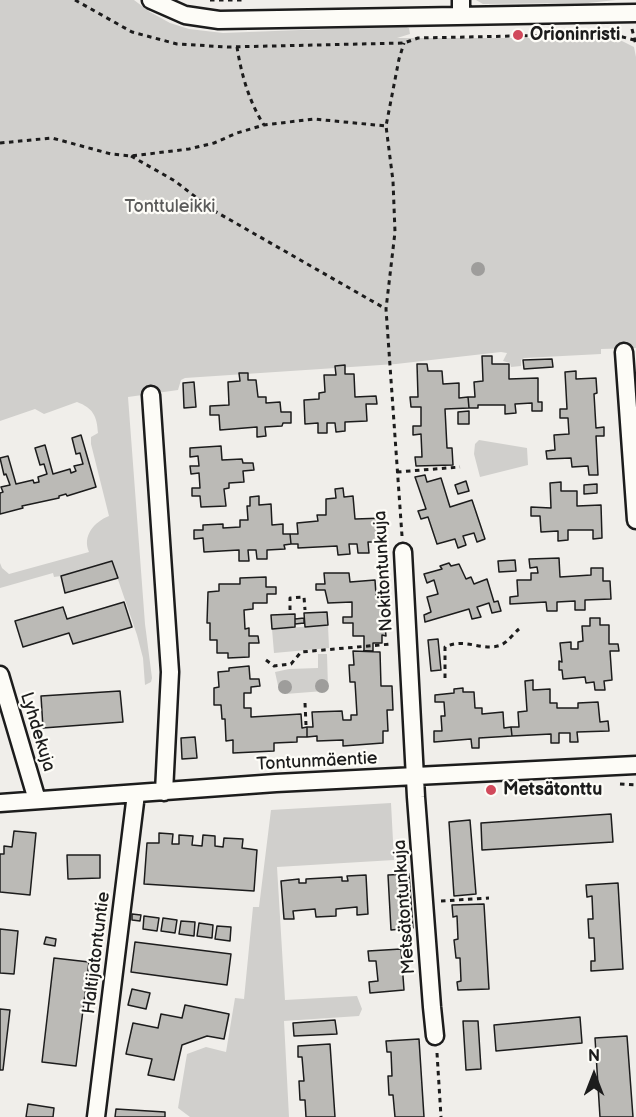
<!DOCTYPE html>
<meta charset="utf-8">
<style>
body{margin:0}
#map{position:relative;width:636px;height:1117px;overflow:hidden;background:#f0eeea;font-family:"Balsamiq Sans",sans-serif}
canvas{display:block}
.north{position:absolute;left:564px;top:1045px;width:60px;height:60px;-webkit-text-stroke:4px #fdfcf7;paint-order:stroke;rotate:0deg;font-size:16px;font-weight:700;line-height:24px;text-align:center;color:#1c1c1c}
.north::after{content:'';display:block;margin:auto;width:21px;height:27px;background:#1c1c1c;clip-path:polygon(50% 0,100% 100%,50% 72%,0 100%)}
</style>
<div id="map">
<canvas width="636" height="1117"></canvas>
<div class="north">N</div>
</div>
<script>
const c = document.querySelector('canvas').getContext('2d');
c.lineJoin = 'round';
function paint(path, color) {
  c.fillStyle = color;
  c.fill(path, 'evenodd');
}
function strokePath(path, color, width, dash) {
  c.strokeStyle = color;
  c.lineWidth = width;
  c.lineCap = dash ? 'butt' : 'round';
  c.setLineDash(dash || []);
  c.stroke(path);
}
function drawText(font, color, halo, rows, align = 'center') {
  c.font = font + ' "Balsamiq Sans",sans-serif';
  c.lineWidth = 4.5;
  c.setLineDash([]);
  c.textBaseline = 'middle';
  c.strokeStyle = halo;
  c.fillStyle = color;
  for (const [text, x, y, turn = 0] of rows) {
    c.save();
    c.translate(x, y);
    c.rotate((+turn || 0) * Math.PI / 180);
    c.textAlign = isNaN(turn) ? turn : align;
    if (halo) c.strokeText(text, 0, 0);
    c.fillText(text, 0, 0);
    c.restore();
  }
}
paint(new Path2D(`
 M0,0h134l16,12 20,11 19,6 34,4 181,-7 5,2 1,6 -13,4h219l18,9 2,10v291l-35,1v5l-77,4 -3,2v6l-10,1 -1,-4 -7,-2 4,-8 -6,-1 -105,12 -211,14 -4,2 -3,10 -50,7 17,227 7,54 -1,4 -6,3 -2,-27 -6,-23 -25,-73 -51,14 -7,1 -1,-4 -53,15v-25l2,5 7,6 80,-22c-7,-16 5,-30 20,-36l-18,-72v-7l7,-4c-1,-17 -5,-25 -21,-31l-33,12 -9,-5 -35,12z
 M476,0h140l-28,3 -105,1z
 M479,440l48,8 1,17 -48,12 -6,-23 1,-10z
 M328,625l1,23 -55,5 -2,-24z
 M318,654h9l1,34 -4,3 -39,3 -6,-4 -4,-18 14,-3 29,-1z
 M391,803l3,57 -117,7 8,133 72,-4 5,13 -3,7 -75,5 5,96h-99l-12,-9 9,-54 19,-7 20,5 9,-54 9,1 9,-92h6l12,-97z`), '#d0cfcc');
const building = new Path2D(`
 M482,356h10v8h17v15l29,-1v24h4v9h-10v-8l-17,1 1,9 -11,1v-9h-27v3h-9l-1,-11h7l-1,-15 9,-1z
 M552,359l1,8 -29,2 -1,-9z
 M417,364h10l1,7h14l1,13 16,-1v15l9,-1 1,11 -24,1 2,39h5l1,17 -37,1 -1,-9h7l-1,-23 -8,1v-9h8v-19h-10l-1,-10h8z
 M345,365v9h9l1,23 21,-1 1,8h-11l1,17 -22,1v9l-9,1 -1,-9h-8v10h-9v-10l-13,1 -1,-24 15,-1v-6l6,-1 -1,-17h12l-1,-9z
 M576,371v8l20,-1 1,15 -3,1 2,34 8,-1v9h-8l2,39h-9l-1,-9 -16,1 -1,-9 -24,1 -1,-8 9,-1 -1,-15 15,-1 -1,-16h-8v-9h7l-2,-37z
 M239,373h9v7h8l2,17h8v6l14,-1 1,10h10v11h-8l-1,3 -17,1 1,9 -9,1v-10l-37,3 -1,-15h-9v-9l19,-1 -1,-23 12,-1z
 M194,382l2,25 -12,1 -1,-25z
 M469,411v13h-11v-12z
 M81,435l15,52 -29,9 -1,-2 -7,2v2l-37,8 1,2 -23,6v-21l3,-1 -2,-5 9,-2 -4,-11 -2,1 -4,-17 8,-2 8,28 17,-4 1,3 5,-1 -1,-5 9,-3 -3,-10 -4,1 -5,-17 10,-3 8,29 17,-5 1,4 5,-2 -2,-5 9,-2 -3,-11 -4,1 -4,-16z
 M221,446l1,14 20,-1 1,4h10l1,7 -11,1 1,11 -15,1v5l-5,1 2,17 -25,1 -1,-11h-8v-8h8l-1,-15 -8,1 -1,-8h9l-1,-10 -8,1v-9z
 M425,475l2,7 14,-4 9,29 22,-7 13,39 -8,3 -3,-9 -11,3 3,9 -8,3 -3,-9 -18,5 -9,-27 -7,2 -3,-8 8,-2 -11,-32z
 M466,481l3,10 -11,3 -3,-9z
 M561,482v9h16v15l24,-1 1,33 -9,1v-9h-25v10l-10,1v-10l-17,1 -1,-16h-9v-9l20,1 -1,-25z
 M597,484v9l-13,1v-9z
 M343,488l1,9 9,-1 2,23 30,-1 1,18h-5l1,6h-14l1,11h-11l-1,-9h-8l1,10 -12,1 -1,-9 -39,2v-4h-7l-1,-10h8l-1,-11 21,-2 -1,-6h9v-16l10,-1 -1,-9z
 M259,496v9l12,-1 1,21 11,-1v10h7l1,10 -7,1 1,4 -18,1v9h-10l-1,-9h-8l1,11h-10v-11l-35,2 -1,-14 -9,1v-9h9v-5l20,-1v4l17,-1v-7h8l-1,-14h3v-9z
 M559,558l1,19 31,-2v-7h12v13h7l1,18 -26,1v10h-10v-9l-18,1v9h-10l-1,-9 -36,2v-7l8,-1 -1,-16h14v-7h7l-1,-6 -7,1 -1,-9z
 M515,560l1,11 -17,1 -1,-11z
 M112,561l6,17 -53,15 -4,-17z
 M449,563l2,3 8,-2 7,15 5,-2 3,7 13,-5 7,23 4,-1 3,10 -9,2 -3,-10 -12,4 4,10 -9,2 -3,-10 -44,13 -1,-7 7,-3 -4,-15 11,-3 -4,-14 -7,3 -3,-9 18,-5 -2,-3z
 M324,573h25l1,9 25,-2 1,15 6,1 4,40 -4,-1v8h-9v8h-9v-15h-11v-13h-10v-6h9v-15l-24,1 -3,-13h-9v-6h9z
 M266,577v10h10v7h-9v9h-14v6l-9,1 1,19 4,-1v8h9l1,7h-10v14l-21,1v-5h-11v-13h-7v-17h-3l1,-31 11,-1v-7h21v-6z
 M124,602l8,25 -59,17 -4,-11 -46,14 -8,-26 48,-14 4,12z
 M327,612l1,13 -23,2 -1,-14z
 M295,614v13l-23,2 -1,-14z
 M304,618v5l-9,1v-5z
 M590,618h10v7h9v19h9l1,7h-9l2,29 -8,1 1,9h-10l-1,-8 -8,1 -1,-6 -22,2 -1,-9h-3v-9l3,1 -2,-19 11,-1v7h7v-7l5,-1 -1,-15h8z
 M438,639l3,31 -10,1 -3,-31z
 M353,651l27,1 1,34h11l1,24h-6l1,21h-5v12l-40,3v-6l-26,1v-5l-10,1v-10h6l-1,-15 30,-1 1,9h8v-5h6l-2,-33h-5l-1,-17h5z
 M249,666l1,13h9l1,7 -9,1v6h-7v15h7v9l50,-3 1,14 5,-1v10h-10v5l-23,1v8l-41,2v-13l-7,1 -1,-22h-3l-1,-14h-7v-17l5,-1 -1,-15 11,-1v-3z
 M533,680v10l17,-1v14h7v5h21v-5l20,-1 2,20 8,-1 1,10 -32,1 1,10h-8v-9h-11v10h-8v-9l-39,2 -1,-9h8l-1,-15 9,-1 -2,-30z
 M463,688v4h11l1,16h7v6l21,-2 1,16 7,-1 1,9 -33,2v10h-7l-1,-9 -37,3v-11h8l-1,-15h4l-1,-14h-9v-7l19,-2v-4z
 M120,691l3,31 -80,6 -2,-32z
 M195,737l2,21 -15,1 -1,-21z
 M611,814l2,28 -131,8 -1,-27z
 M470,820l6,74 -22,2 -5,-74z
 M14,831l22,2 -6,62 -30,-3v-38h4v-8l8,1z
 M159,833l14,1 -1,10h7v-9l14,1 -1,9 10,1 1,-11 12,1v10l8,1 1,-9 19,1 -1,9 15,2 -3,41 -110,-7 3,-41h12z
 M67,855h33v23l-32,1z
 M409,874l4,54 -22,2 -3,-55z
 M366,875l2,39 -11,1v-8l-21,2v7l-20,1 -1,-8 -22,2 1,8h-10l-3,-38 18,-2v4h7v-4l36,-2v4h6l-1,-5z
 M618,883l5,86 -32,2v-10h4l-1,-23h-5l-1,-19h5l-1,-23 -5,1 -1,-12z
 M484,904l5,85 -31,1 -1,-8 4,-1 -1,-23h-4l-2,-18 4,-1 -1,-23 -4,1 -1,-12z
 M132,914l9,1 -1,6 -8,-1z
 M144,916l15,2 -2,13 -14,-2z
 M163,918l14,2 -2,13 -14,-2z
 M181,921l14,1 -1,14 -15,-2z
 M199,923l14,2 -1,13 -15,-2z
 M217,926l14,1 -1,14 -15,-2z
 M0,929l18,2 -4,43 -14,-1z
 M46,937l10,2 -1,7 -11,-2z
 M135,942l96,12 -4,31 -96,-13z
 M401,949l3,41 -34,3 -1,-11 9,-1 -2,-20h-7l-1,-10z
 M54,958l35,4 -13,104 -34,-4z
 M132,989l18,4 -4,16 -18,-4z
 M185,1005l44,9 -5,25 -17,-3 -25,9 -8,35 -26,-5 4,-16 -26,-5 7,-31 25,5 3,-14 21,4z
 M0,1009l10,1 -7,60h-3z
 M580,1017l2,26 -86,8 -2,-26z
 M335,1020l2,14 -43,2 -1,-13z
 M463,1021h15l3,48 -15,1z
 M627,1036l6,81h-33l-5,-79z
 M419,1039l5,78h-29l-2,-22h-4l-1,-19h4l-1,-24h-4l-1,-11z
 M330,1044l5,73h-29l-1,-17h-5l-1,-19h5l-2,-24h-4v-11z
 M28,1104l26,4 -1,9h-27z
 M116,1109l49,3v5h-50z`);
paint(building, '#bbbab6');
strokePath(building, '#1c1c1c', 1.5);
const minor = new Path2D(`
 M151,0l34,15 34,5 417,-7
 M461,0v15
 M624,352l12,168
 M151,395l19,277 -6,120
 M403,552l13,245 16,210 3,29
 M0,675l37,125
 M0,803l276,-20 360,-18
 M96,1117l40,-323`);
strokePath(minor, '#1c1c1c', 21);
strokePath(new Path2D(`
 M75,0l57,32 45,12 51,3 176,-4 14,-5 193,-4 23,6
 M210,0h32
 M632,29l4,16
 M237,47c4,26 12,55 27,78
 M0,143l52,-5 59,16 20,2 58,-7 25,-6 23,-10 27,-8 50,-6 72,7
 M131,156l44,25 36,28 175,100
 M397,472l63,-5
 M402,536l-16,-227 9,-77 -2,-51 -7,-55 13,-67 5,-16
 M290,610v-12l14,-1 1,13
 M266,660l8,6 17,-2 10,-12 90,-8
 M445,678v-31c20,-10 37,5 56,-2 7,-3 12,-11 18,-16
 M305,703l1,22
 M620,784l16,1
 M441,901l48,-3
 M437,1053l4,64`), '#1c1c1c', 3, [4.5, 4.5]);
strokePath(minor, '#fdfcf7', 16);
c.fillStyle = '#9e9d9b';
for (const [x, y] of [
 [478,269],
 [322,686],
 [285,687]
]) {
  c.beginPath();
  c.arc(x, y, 7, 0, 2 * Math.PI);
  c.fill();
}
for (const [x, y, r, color] of [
 [518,35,6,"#d1495b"],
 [491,790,6,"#d1495b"]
]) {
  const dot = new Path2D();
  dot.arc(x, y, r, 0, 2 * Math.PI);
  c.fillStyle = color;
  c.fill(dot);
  strokePath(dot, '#fdfcf7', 2);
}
drawText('bold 18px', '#1c1c1c', '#fdfcf7', [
 ["Orioninristi",530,35],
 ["Metsätonttu",503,790]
], 'left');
drawText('18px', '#5b5b5a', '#fdfcf7', [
 ["Tonttuleikki",170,207]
]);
drawText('18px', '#1c1c1c', '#fdfcf7', [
 ["Nokitontunkuja",384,571,-93],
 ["Lyhdekuja",37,732,73],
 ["Tontunmäentie",317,762,-3],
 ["Metsätontunkuja",405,907,-94],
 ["Haltijatontuntie",97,953,-83]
]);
</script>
